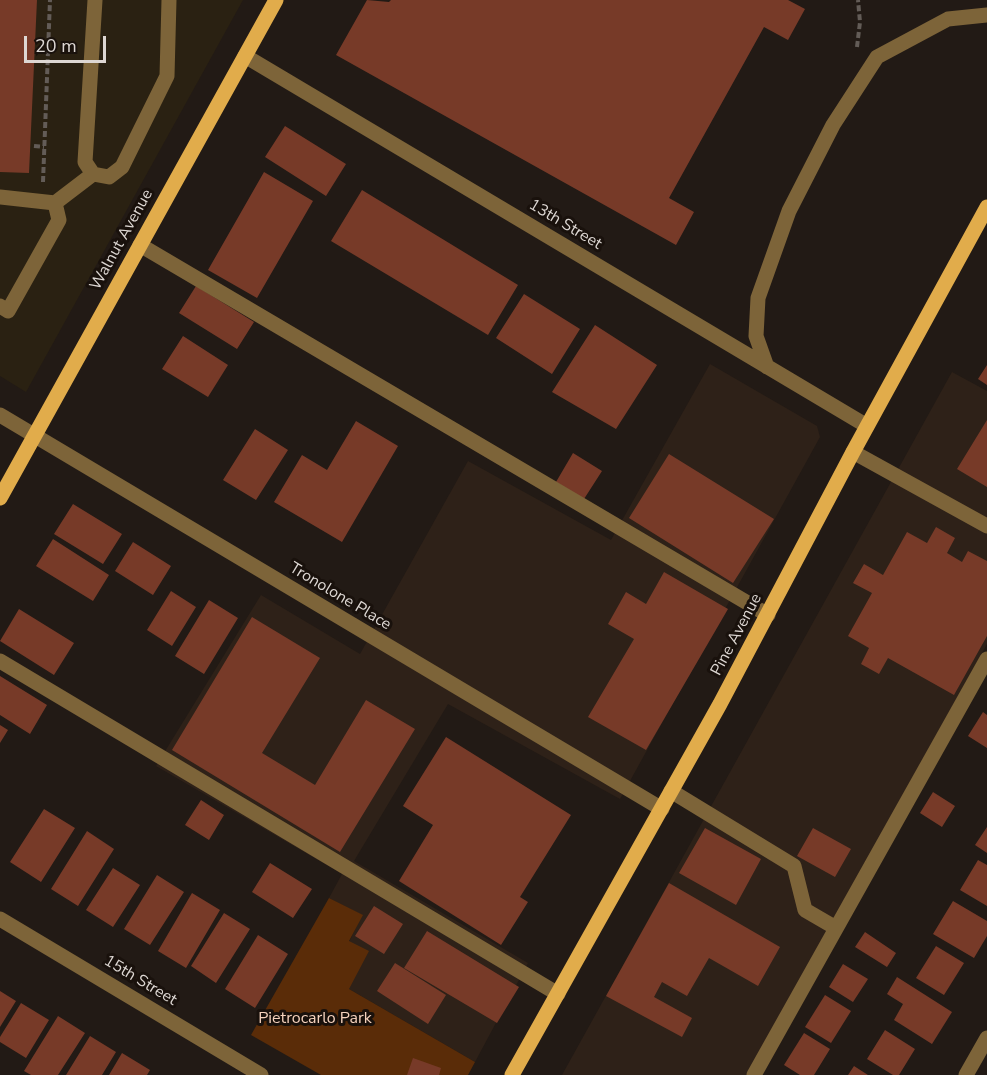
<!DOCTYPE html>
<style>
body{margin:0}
#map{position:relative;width:987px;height:1075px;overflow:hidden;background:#221a15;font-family:"Nunito Sans",sans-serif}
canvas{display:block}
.scale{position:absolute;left:24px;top:36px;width:82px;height:27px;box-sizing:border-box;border:3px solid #ddd7d3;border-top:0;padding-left:8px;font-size:18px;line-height:21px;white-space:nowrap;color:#ddd7d3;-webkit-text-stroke:4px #19110c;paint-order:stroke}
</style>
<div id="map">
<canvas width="987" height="1075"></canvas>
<div class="scale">20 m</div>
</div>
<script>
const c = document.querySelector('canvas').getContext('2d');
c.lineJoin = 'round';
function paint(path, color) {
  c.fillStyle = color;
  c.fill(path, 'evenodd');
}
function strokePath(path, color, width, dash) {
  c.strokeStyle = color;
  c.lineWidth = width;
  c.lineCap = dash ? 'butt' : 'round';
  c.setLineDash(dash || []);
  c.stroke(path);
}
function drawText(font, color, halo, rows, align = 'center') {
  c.font = font + ' "Nunito Sans",sans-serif';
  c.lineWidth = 6;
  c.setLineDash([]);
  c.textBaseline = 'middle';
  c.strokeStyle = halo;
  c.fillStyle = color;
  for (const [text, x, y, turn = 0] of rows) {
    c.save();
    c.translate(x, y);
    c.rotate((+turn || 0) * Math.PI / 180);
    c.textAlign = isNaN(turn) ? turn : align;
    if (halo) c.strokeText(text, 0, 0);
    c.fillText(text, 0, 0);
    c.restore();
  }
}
paint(new Path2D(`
 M710,364l107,62 3,11 -200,362 -172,-95 -94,157 174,102 -53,99 -126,-73v-47l13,-27 -33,-17 13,-24 -186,-108 105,-171 99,59 108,-193 143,79z
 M952,372l35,19v253l-240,431h-185z`), '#2e2118');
paint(new Path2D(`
 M0,0h243l-217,392 -26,-16z`), '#2a2112');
paint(new Path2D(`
 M329,898l34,17 -14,26 20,10 -20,38 126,73 -7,13h-147l-70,-40z`), '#5a2c08');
paint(new Path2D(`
 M0,0h37l-8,173 -29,-1z
 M367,0l22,2 2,-2h397l17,9 -17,31 -24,-13 -95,171 25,14 -18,33 -340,-190z
 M285,126l61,38 -20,32 -61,-39z
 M264,172l49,29 -56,97 -49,-28z
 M362,190l156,95 -30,50 -157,-94z
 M196,286l58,36 -17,27 -58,-36z
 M524,294l56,35 -28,45 -56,-36z
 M595,325l62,40 -41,64 -64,-37z
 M183,336l45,29 -20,32 -46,-28z
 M987,365v20l-9,-6z
 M987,420v67l-30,-18z
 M356,421l42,25 -56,96 -68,-40 28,-47 25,15z
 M255,429l33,21 -32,50 -33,-20z
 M573,453l29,18 -18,28 -28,-17z
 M669,454l105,65 -41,64 -104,-65z
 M73,504l49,30 -19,30 -49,-30z
 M936,527l19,11 -8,15 15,9 6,-11 19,10v75l-33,59 -66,-37 -9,16 -18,-10 8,-16 -21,-12 24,-43 -19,-10 11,-19 19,11 24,-43 20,11z
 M53,539l56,36 -16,26 -57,-35z
 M133,542l38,24 -18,29 -38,-24z
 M664,572l64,37 -82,141 -58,-33 46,-78 -26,-15 18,-32 20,12z
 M171,591l25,16 -24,39 -25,-16z
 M209,600l29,18 -34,56 -29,-18z
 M19,609l55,34 -20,32 -54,-34z
 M252,617l68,41 -58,95 53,32 51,-85 49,29 -75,123 -168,-102z
 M0,676l47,29 -17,29 -30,-19z
 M983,712l4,3v33l-19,-12z
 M0,725l8,5 -8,13z
 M446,737l125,78 -51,82 8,5 -27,43 -102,-64 34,-56 -30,-19z
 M933,792l22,14 -13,21 -22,-14z
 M201,800l23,15 -15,25 -24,-15z
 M44,809l31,19 -34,54 -31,-20z
 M987,827v26l-12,-8z
 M705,828l56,31 -25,46 -57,-32z
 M813,828l38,21 -16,28 -38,-21z
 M87,831l27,18 -36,57 -27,-17z
 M978,860l9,5v41l-27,-16z
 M270,863l42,26 -19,29 -41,-26z
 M113,868l27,17 -27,42 -27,-17z
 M157,875l27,17 -34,53 -26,-16z
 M669,883l111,64 -22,39 -49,-28 -22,38 -25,-14 -8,15 38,21 -10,19 -76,-41z
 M192,893l28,17 -34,58 -28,-17z
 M953,901l34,20v15l-13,22 -41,-24z
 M374,906l29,18 -19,30 -29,-18z
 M224,913l26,16 -34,54 -25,-17z
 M427,931l92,56 -22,36 -93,-55z
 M865,932l31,21 -9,14 -32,-20z
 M258,935l30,19 -33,54 -30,-19z
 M936,946l28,17 -20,32 -28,-17z
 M395,963l51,32 -18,29 -51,-33z
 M843,964l25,15 -15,23 -24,-15z
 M897,977l55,35 -20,32 -38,-24 9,-16 -16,-10z
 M0,991l16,10 -16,26z
 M825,995l26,16 -20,32 -26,-16z
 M21,1003l28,17 -23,38 -26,-16v-5z
 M58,1016l27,17 -27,42h-27l-7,-4z
 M885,1030l30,19 -16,26h-6l-26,-16z
 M804,1033l26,16 -16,26h-14l-16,-10z
 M90,1036l26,16 -14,23h-36z
 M122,1053l28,17 -3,5h-38z
 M413,1058l28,10 -2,7h-32z
 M854,1066l14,9h-20z`), '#773a28');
strokePath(new Path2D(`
 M857,47l3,-25 -2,-22
 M34,146l10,1
 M43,182l7,-182`), '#635c57', 4, [6, 3]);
strokePath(new Path2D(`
 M95,0l-10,162 8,12 16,3 13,-10 45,-91 2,-76
 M245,56l622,370
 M0,197l55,6 4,17 -51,91 -8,-5
 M55,203l38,-29
 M140,245l628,370
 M767,367l-11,-31 2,-38 31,-87 44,-86 44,-68 71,-38 39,-4
 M0,415l662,394
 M853,452l134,74
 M0,661l558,333
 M671,791l123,75 11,44 31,18
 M0,919l261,156
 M754,1075l233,-416
 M966,1075l21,-37`), '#7d6439', 15);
strokePath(new Path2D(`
 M0,498l276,-498
 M512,1075l208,-371 133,-252 134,-245`), '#e1ac4b', 15);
drawText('16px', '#ddd7d3', '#19110c', [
 ["13th Street",565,225,31],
 ["Walnut Avenue",122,240,-61],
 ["Tronolone Place",340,597,31],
 ["Pine Avenue",737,635,-62],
 ["15th Street",140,981,31]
]);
drawText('16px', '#f5d2bd', '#19110c', [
 ["Pietrocarlo Park",315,1019]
]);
</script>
